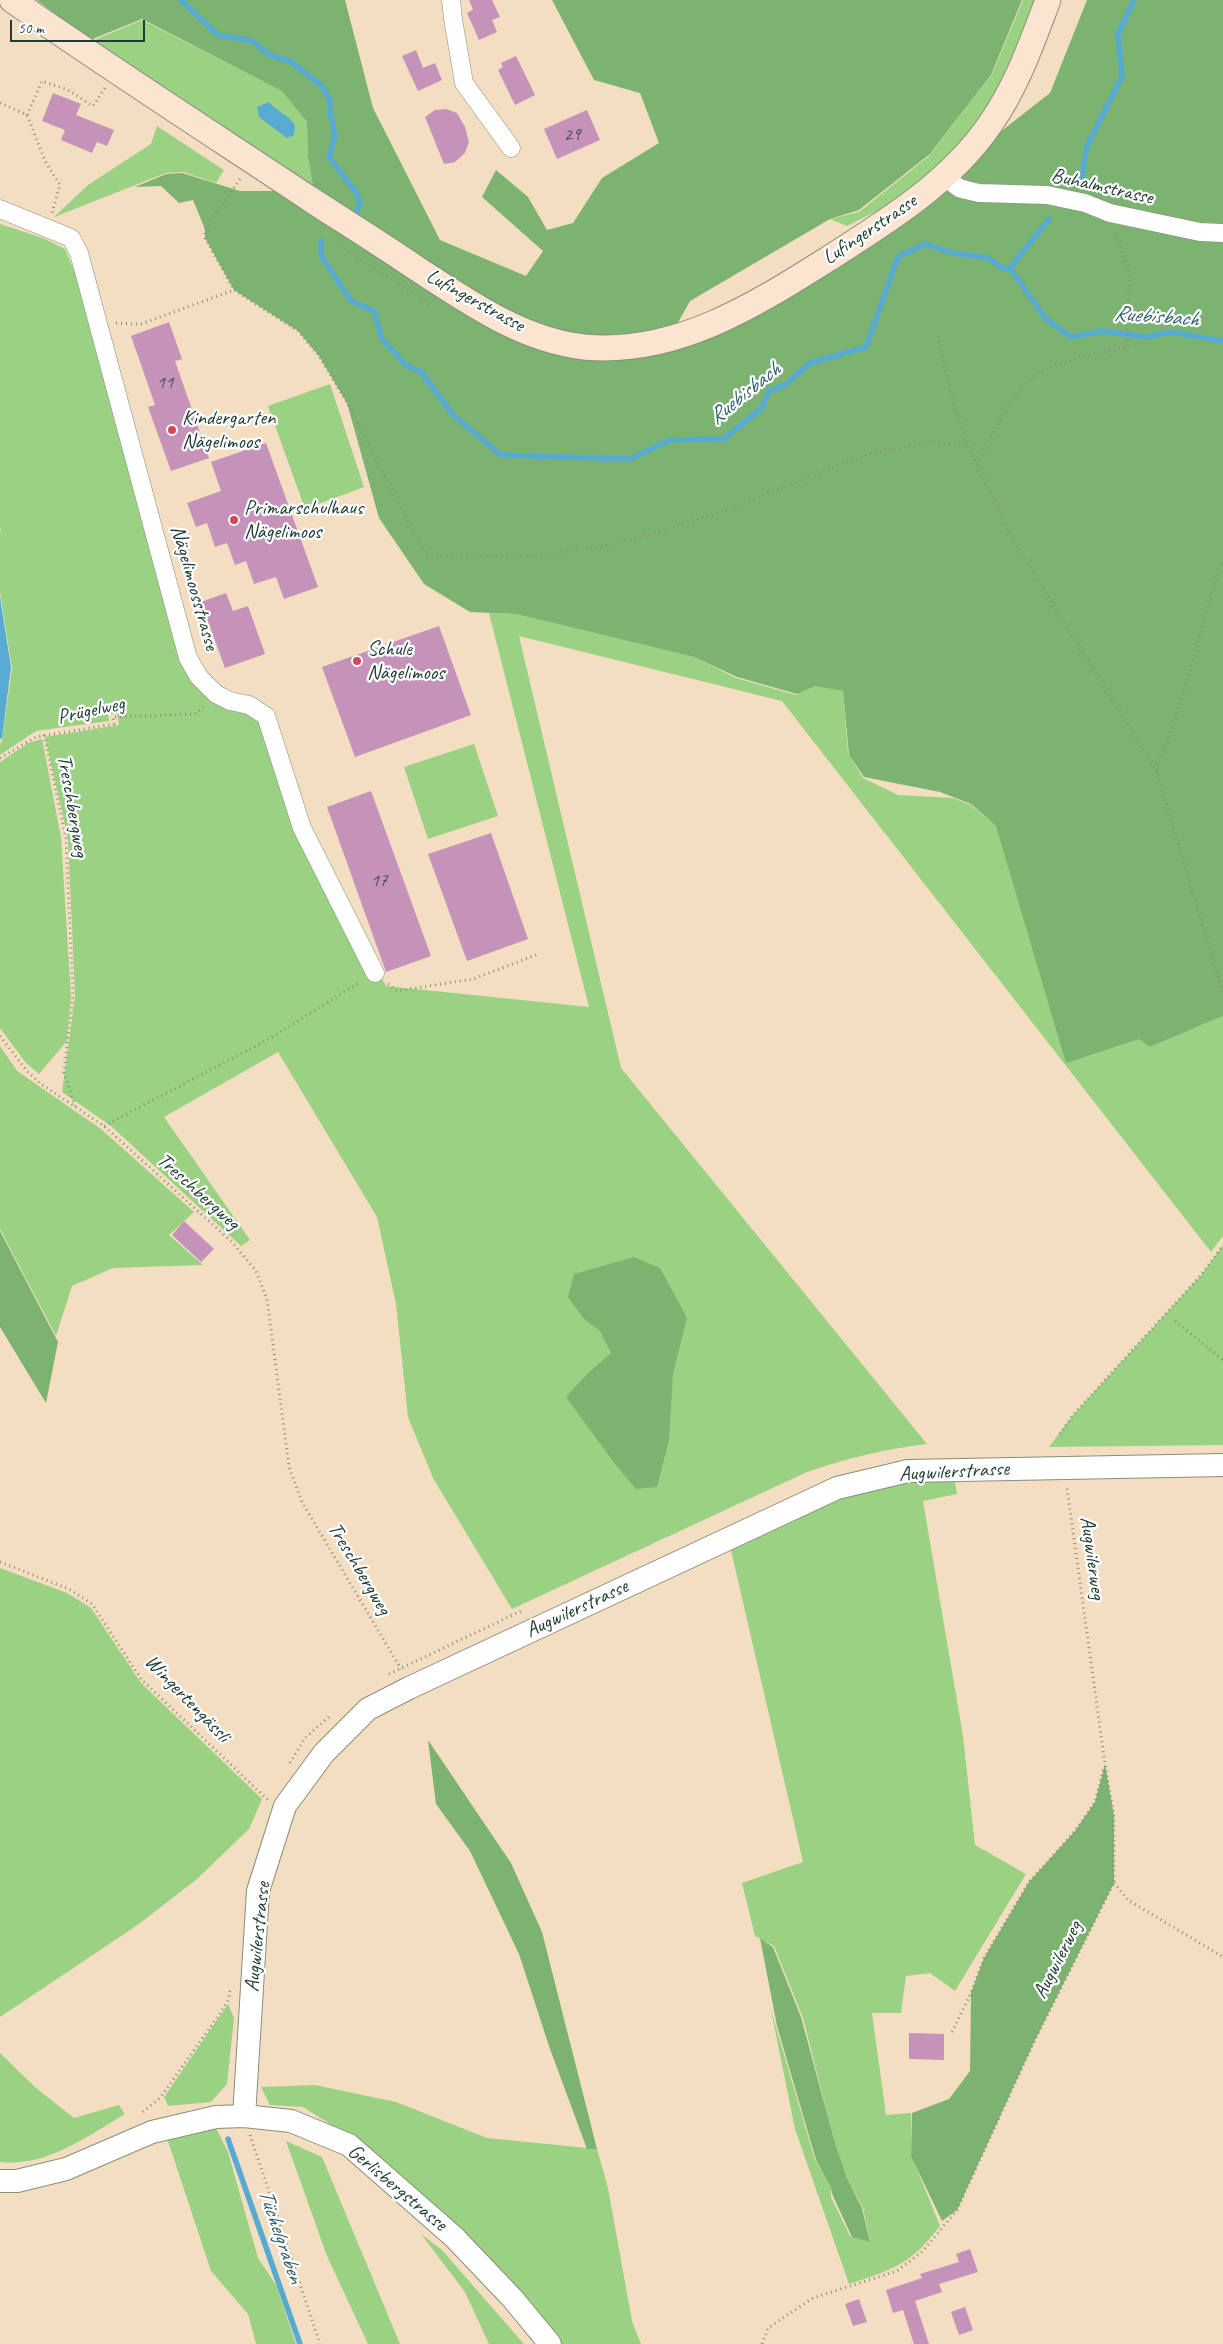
<!DOCTYPE html>
<meta charset="utf-8">
<style>
body{margin:0}
#map{position:relative;width:1223px;height:2344px;overflow:hidden;background:#f3dec2;font-family:Caveat,sans-serif}
canvas{display:block}
.scale{position:absolute;left:10px;top:20px;width:135px;height:22px;box-sizing:border-box;border:2px solid #1f3d34;border-top:0;padding-left:6px;font-size:15px;line-height:18px;white-space:nowrap;color:#1f3d34;-webkit-text-stroke:4px #fff;paint-order:stroke}
</style>
<div id="map">
<canvas width="1223" height="2344"></canvas>
<div class="scale">50 m</div>
</div>
<script>
const c = document.querySelector('canvas').getContext('2d');
c.lineJoin = 'round';
function paint(path, color) {
  c.fillStyle = color;
  c.fill(path, 'evenodd');
}
function strokePath(path, color, width, dash) {
  c.strokeStyle = color;
  c.lineWidth = width;
  c.lineCap = dash ? 'butt' : 'round';
  c.setLineDash(dash || []);
  c.stroke(path);
}
function drawText(font, color, halo, rows, align = 'center') {
  c.font = font + ' Caveat,sans-serif';
  c.lineWidth = 4.5;
  c.setLineDash([]);
  c.textBaseline = 'middle';
  c.strokeStyle = halo;
  c.fillStyle = color;
  for (const [text, x, y, turn = 0] of rows) {
    c.save();
    c.translate(x, y);
    c.rotate((+turn || 0) * Math.PI / 180);
    c.textAlign = isNaN(turn) ? turn : align;
    if (halo) c.strokeText(text, 0, 0);
    c.fillText(text, 0, 0);
    c.restore();
  }
}
paint(new Path2D(`
 M1023,0h13l-32,79 -25,42 -34,41 -41,35 -57,29 -17,-7 29,-7 70,-56 63,-82z
 M142,20l141,71 24,31 1,35 6,33 -225,-148z
 M157,126l67,44 -8,13 -33,-11 -17,1 -112,44 34,-32 63,-41z
 M0,224l43,14 22,11 11,26 19,67 91,331 30,27 42,19 39,108 89,159 203,21 -100,-394 27,1 178,43 42,21 60,17 17,-10 30,6 5,62 15,25 35,17 55,3 18,7 25,21 143,212 11,9 73,-31v220l-12,16 -429,-551 -263,-65 102,432 306,376c-41,5 -80,14 -120,28l-295,137 -79,-131 -25,-61 -12,-113 -19,-87 -99,-165 -114,65 86,123 -9,6 -130,-120 -49,-34 13,-96 -7,-158 -23,-101 74,-12 -2,-11h-9l1,7 -73,10 -36,24v-16l1,7 11,-78 -12,-75v-64l3,6 -3,-8z
 M330,384l34,103 -59,22 -37,-103z
 M42,739l19,98 10,159 -4,45 -28,33 -13,-11 -26,-35v-266l28,-19z
 M474,744l24,72 -70,23 -24,-72z
 M0,1046l17,25 84,58 93,83 -25,23 34,30 -90,3 -41,18 -16,50 -56,-107z
 M1223,1245v200l-174,2 24,-32 129,-141z
 M954,1477l3,17 -34,7 40,235 12,109 51,29 -71,117 -25,-18 -24,3 -5,37h-29l14,102 25,-2v41l29,72c-30,39 -46,43 -91,58l-54,-155 -24,-119 44,150 16,25v12l19,39 20,5 -7,-33 -16,-30 -12,-34 -32,-126 -29,-72 -19,-10 -13,-53 61,-21 -73,-316c58,-27 115,-56 179,-66 15,-2 30,-2 45,-3z
 M0,1568l67,25 24,15 50,75 121,116 -13,30 -52,50 -58,45 -139,93z
 M228,2004l6,14 -7,66 -16,18 -43,4 -4,-9z
 M0,2053l36,35 38,30 45,-13 6,9c-39,23 -78,53 -125,48z
 M315,2085l81,17 91,36 110,11 11,39 24,133 9,23h-79l-42,-53 -63,-66 -103,-86 -51,-32 -33,-2 -9,-18z
 M215,2126l13,26 30,106 18,27 20,59h-40l-8,-30 -37,-43 -44,-133z
 M286,2141l36,16 78,187h-32l-41,-88z
 M421,2234l21,16 82,94h-35l-24,-52z`), '#9bd183');
paint(new Path2D(`
 M37,0h308l28,108 67,132 86,36 17,-25 -61,-54 14,-27 32,27 19,33 26,-7 29,-45 57,-35 -19,-50 -46,-13 -42,-80h470l-31,75 -61,79 -71,56 -29,9 -140,82 -21,38 77,-30 198,-133 106,-83 37,-93h136v1016l-73,31 -11,-8 -73,24 -70,-237 -25,-22 -31,-12 -76,-15 -15,-22 -6,-64 -28,-5 -18,8 -60,-17 -43,-20 -178,-43 -46,-2 -46,-28 -45,-66 -32,-115 -28,-47 -21,-25 -64,-41 -29,-52v-9l-12,-29 -14,3 -18,-17 -26,1 31,-13 16,-1 58,18h74l-6,-34 -1,-35 -25,-31 -140,-72 -52,21z
 M0,1231l58,111 -12,61 -46,-76z
 M634,1257l26,11 27,50 -14,55 -4,67 -12,47 -21,2 -21,-25 -49,-67 21,-23 24,-21 -11,-22 -16,-12 -16,-22 6,-23z
 M428,1740l83,123 31,69 55,217h-10l-37,-100 -31,-95 -49,-103 -34,-47z
 M1105,1764l9,52v67l-80,159 -77,168 -15,11 -31,-65 1,-43 37,-14 21,-28 1,-78 13,-35 45,-76 46,-51 20,-29z
 M760,1938l13,9 28,70 34,126 12,35 15,30 8,34 -18,-5 -19,-41 -3,-11 -14,-25 -39,-134z`), '#7cb371');
paint(new Path2D(`
 M269,102c10,11 18,12 26,23l-1,10 -7,3 -28,-21 -2,-10z
 M0,597l11,70 -9,71 -2,1z`), '#57aad2');
strokePath(new Path2D(`
 M181,0l37,35 35,6 16,14 21,6 32,25 8,14v13l5,22 -6,22 29,38 2,9 -4,8
 M1081,182l6,-36 35,-69 -4,-43 16,-34
 M321,241v15l30,45 23,10 8,28 24,26 15,7 33,44 47,39 129,4 40,-19 54,-1 38,-31 7,-17 16,-6 25,-22 56,-16 32,-90 27,-13 28,9 35,5 16,11 6,-1 35,50 26,19 31,-6 44,6 25,-5 52,9
 M1010,268l39,-49
 M228,2139l72,205`), '#57aad2', 5.5);
paint(new Path2D(`
 M469,0h23l8,17 -8,3 5,12 -18,8 -12,-27 6,-3z
 M416,50l7,18 12,-5 7,17 -24,11 -16,-35z
 M516,56l19,39 -20,10 -17,-35 5,-3 -2,-4z
 M53,93l28,11 -5,11 38,15 -7,16 -10,-4 -5,11 -31,-13 4,-10 -23,-9z
 M446,109l11,4 8,14 4,15 -4,11 -10,9 -11,2 -19,-47 10,-7z
 M587,110l13,30 -43,19 -13,-30z
 M169,322l13,37 -7,2 34,97 -38,13 -23,-64 7,-2 -24,-69z
 M266,443l52,144 -34,12 -8,-22 -22,7 -8,-23 -11,4 -8,-22 -12,4 -8,-24 -11,4 -9,-24 34,-12 -10,-29z
 M226,593l7,18 15,-5 17,48 -40,14 -24,-66z
 M439,626l32,89 -116,42 -33,-90z
 M371,791l60,165 -45,16 -59,-165z
 M491,833l37,106 -61,22 -39,-107z
 M184,1221l30,28 -13,13 -29,-27z
 M909,2033l35,1v26l-35,-1z
 M970,2249l8,23 -39,12 3,8 -27,9 14,43h-15l-11,-34 -10,3 -7,-23 36,-12 -2,-4 39,-12 -3,-8z
 M859,2299l8,23 -14,4 -8,-22z
 M965,2307l8,23 -14,5 -8,-23z`), '#c592ba');
const minor = new Path2D(`
 M451,0l2,19 11,64 47,65
 M944,176l15,12 7,2 13,3 68,2 38,8 25,10 90,19 23,1
 M0,209l71,29 8,15 109,405 11,19 17,17 14,7 19,4 17,11 36,112 73,145`);
const tertiary = new Path2D(`
 M244,2116l14,-225 27,-85 39,-53 44,-44 41,-21 428,-200 71,-17 315,-6
 M0,2181h17l49,-12 86,-37 64,-15 28,-1 47,5 58,24 105,92 59,62 37,45`);
const secondary = new Path2D(`
 M12,0c99,69 200,134 301,201 34,22 69,44 103,67 51,33 105,72 168,79 91,9 171,-42 244,-88 60,-38 123,-77 163,-136 26,-37 41,-81 57,-123`);
strokePath(minor, '#898e7b', 19);
strokePath(tertiary, '#898e7b', 24);
strokePath(secondary, '#898e7b', 27);
strokePath(new Path2D(`
 M0,103l27,12 18,46 15,24 -8,28
 M27,115l15,-34 26,9 25,16 12,-18
 M240,179l-35,50v9l29,52 64,41 21,25 28,47 79,152 24,2 91,-2 70,-10 113,-34 147,-58 59,-11 38,4
 M340,246l89,58
 M116,323l25,1 93,-34
 M938,336l17,72 13,38 48,99 140,225 67,223
 M977,464c14,-26 27,-57 47,-80 19,-21 76,-31 104,-38l-2,-24 4,-46 -16,-46
 M44,735l22,103 7,158 -9,76 11,34
 M0,758l36,-21 78,-13 -1,-7 82,-3 10,-9
 M1156,770l28,-79 35,-122 4,-8
 M388,984l9,7 76,-12 63,-24
 M0,1036l27,35 14,13 63,42 128,116 24,29 11,28 22,168 13,35 99,167
 M104,1126l165,-87 91,-57
 M1175,1321l48,39
 M1060,1434l13,-19 129,-141 21,-29
 M0,1562l69,27 23,15 49,75 127,121
 M389,1674l132,-63
 M290,1763l15,-25 26,-23
 M1114,1883l14,17 95,57
 M952,2032l19,-39 13,-35 45,-76 46,-51 20,-29 9,-35
 M143,2112l17,-14 59,-83 10,-16 1,-11
 M250,2135l70,209
 M762,2344l6,-16 45,-30 84,-27 26,-20 34,-41 77,-168 80,-159v-67l-9,-52 -38,-276`), '#898e7b', 3, [1, 4]);
strokePath(minor, '#fff', 18);
strokePath(tertiary, '#fff', 22);
strokePath(secondary, '#fce5d0', 25);
for (const [x, y, r, color] of [
 [172,430,5,"#d1495b"],
 [234,520,5,"#d1495b"],
 [357,661,5,"#d1495b"]
]) {
  const dot = new Path2D();
  dot.arc(x, y, r, 0, 2 * Math.PI);
  c.fillStyle = color;
  c.fill(dot);
  strokePath(dot, '#fff', 2);
}
drawText('19px', '#485256', null, [
 ["29",572,135],
 ["11",165,383],
 ["17",379,881]
]);
drawText('21px', '#1f3d34', '#fff', [
 ["Buhalmstrasse",1102,187,13],
 ["Lufingerstrasse",870,230,-34],
 ["Lufingerstrasse",475,301,29],
 ["Nägelimoosstrasse",194,588,74],
 ["Prügelweg",91,711,-12],
 ["Treschbergweg",72,806,80],
 ["Treschbergweg",198,1192,42],
 ["Augwilerstrasse",954,1472,-3],
 ["Augwilerweg",1092,1558,82],
 ["Treschbergweg",359,1569,59],
 ["Augwilerstrasse",577,1609,-25],
 ["Wingertengässli",187,1699,46],
 ["Augwilerstrasse",258,1937,-84],
 ["Augwilerweg",1058,1960,-63],
 ["Gerlisbergstrasse",397,2188,40]
]);
drawText('21px', '#1f3d34', '#fff', [
 ["Kindergarten",182,418],
 ["Nägelimoos",182,442],
 ["Primarschulhaus",244,508],
 ["Nägelimoos",244,532],
 ["Schule",367,649],
 ["Nägelimoos",367,673]
], 'left');
drawText('italic 22px', '#33636b', '#fff', [
 ["Ruebisbach",1156,317,4],
 ["Ruebisbach",745,394,-39],
 ["Tüchelgraben",280,2236,71]
]);
</script>
